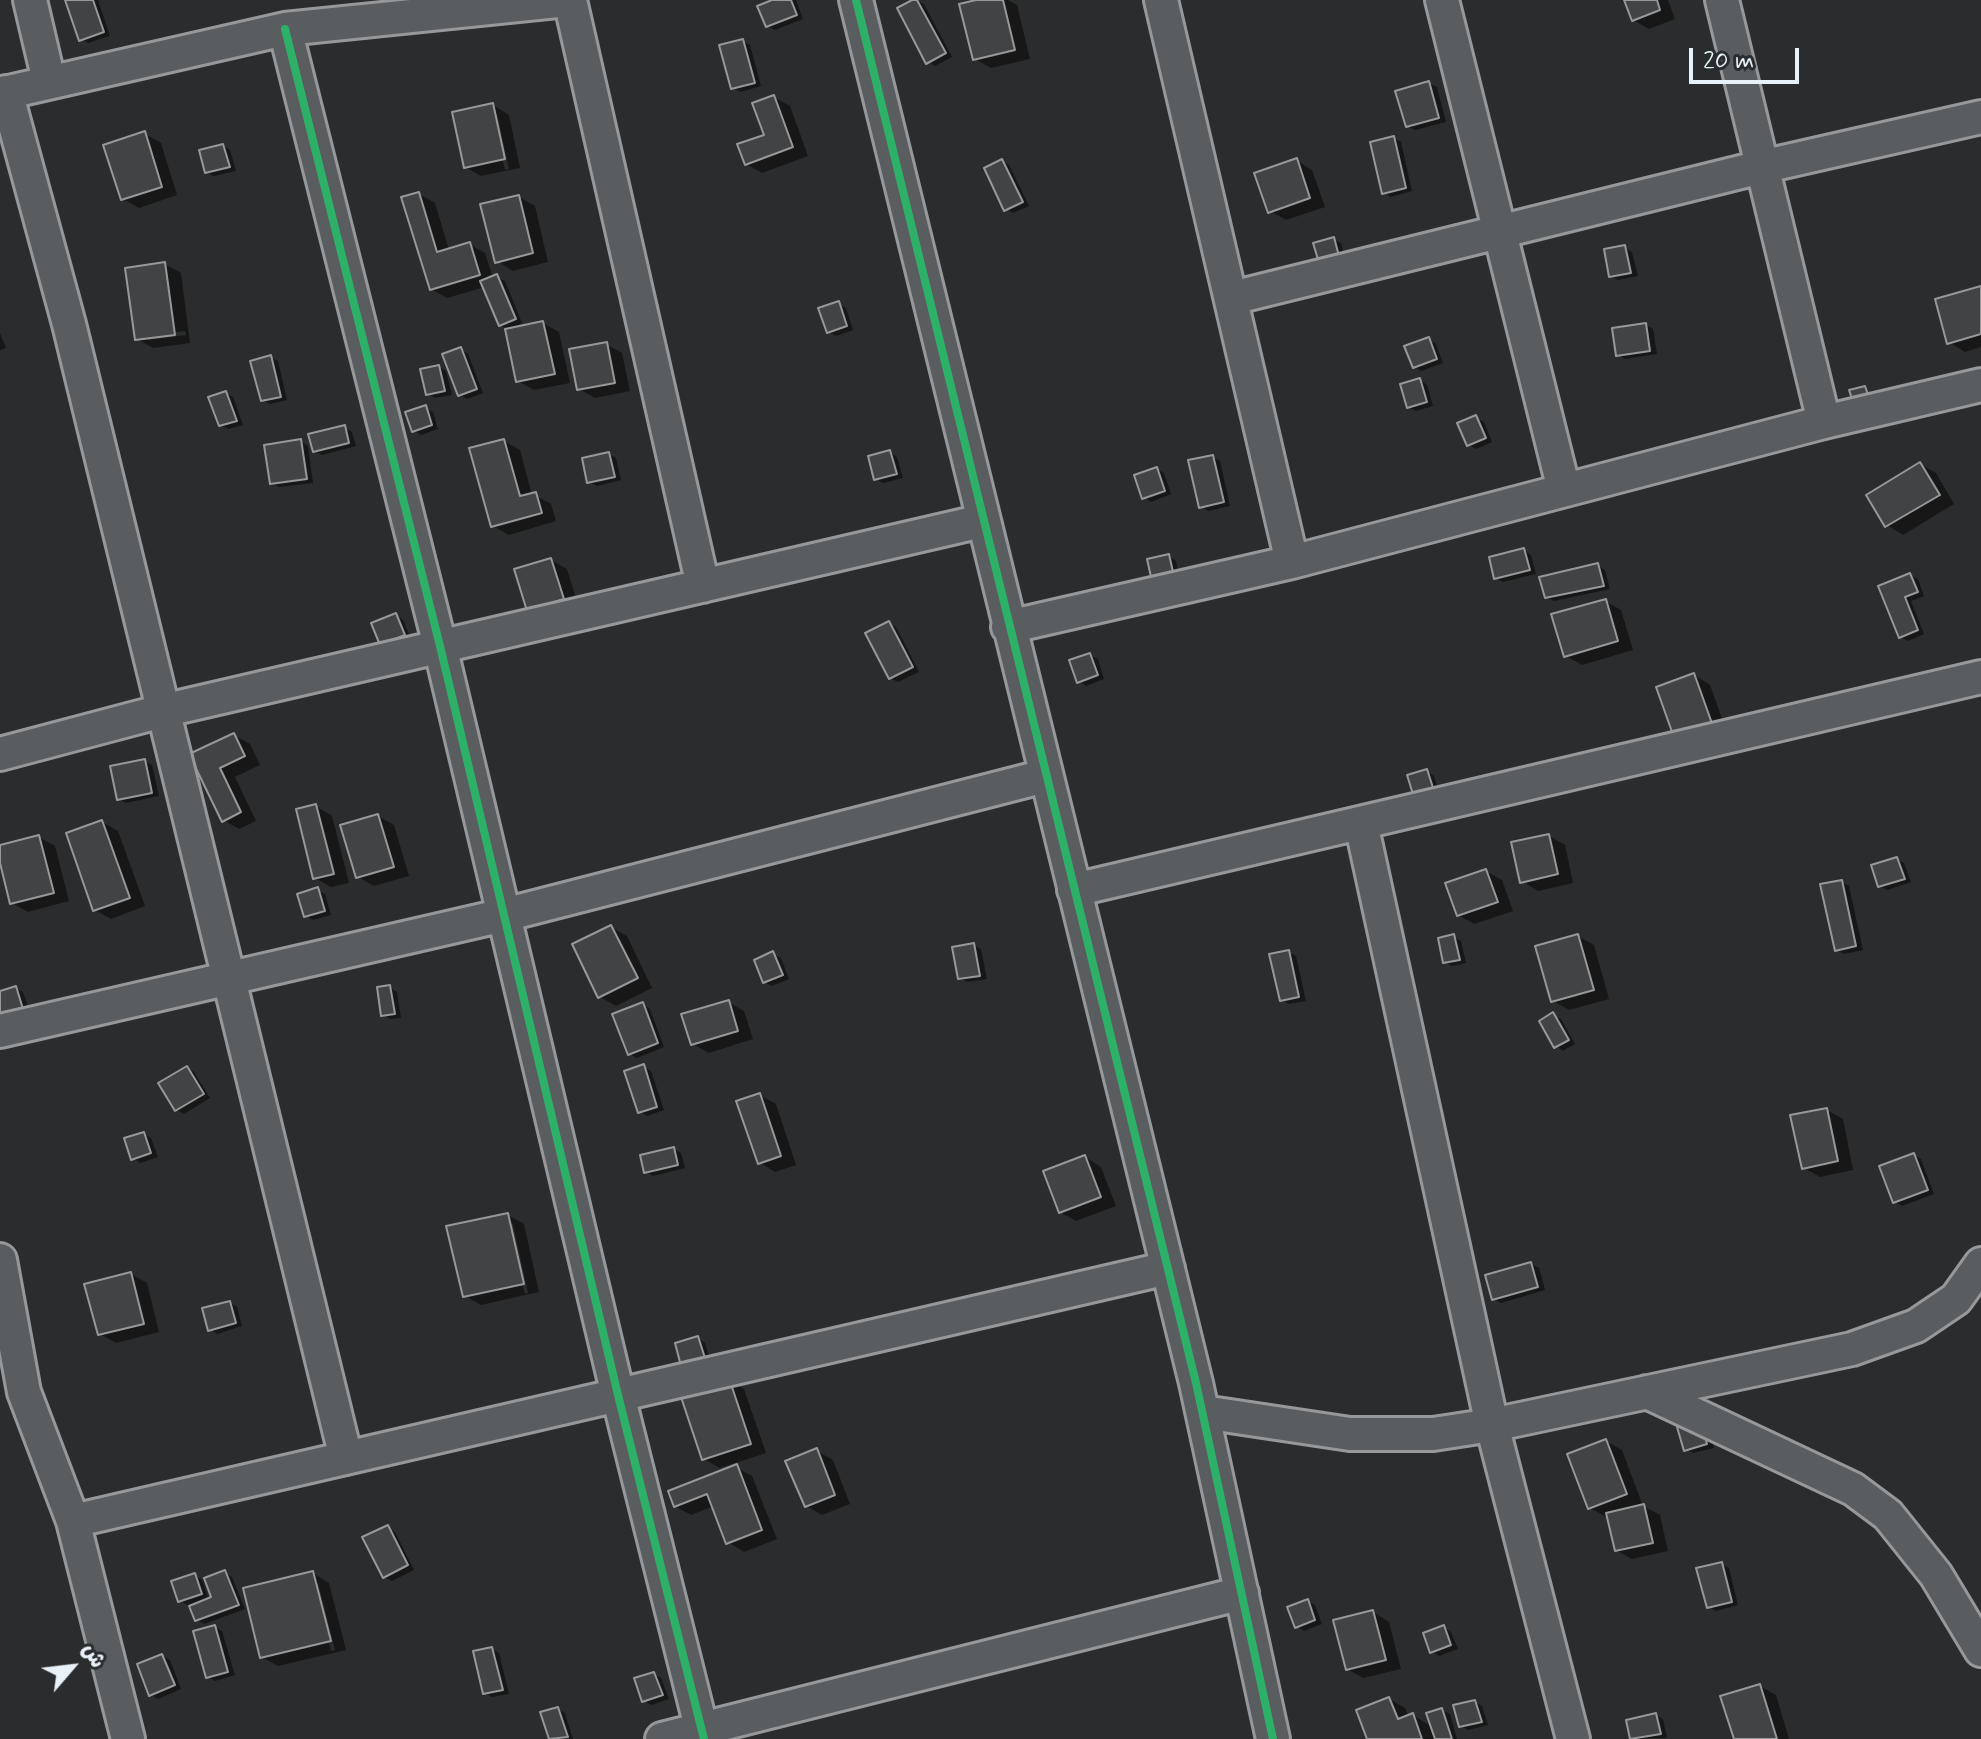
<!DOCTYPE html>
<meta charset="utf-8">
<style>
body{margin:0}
#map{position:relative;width:1981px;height:1739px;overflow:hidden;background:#2b2c2d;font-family:Mynerve,"Playpen Sans Arabic",sans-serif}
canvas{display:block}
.north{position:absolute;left:32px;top:1627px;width:80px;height:80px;-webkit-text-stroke:6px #2a2d2e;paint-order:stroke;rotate:62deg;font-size:22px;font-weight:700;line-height:32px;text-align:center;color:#e8f1f8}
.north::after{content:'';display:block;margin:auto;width:28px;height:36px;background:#e8f1f8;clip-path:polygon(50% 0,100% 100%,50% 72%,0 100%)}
.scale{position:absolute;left:1689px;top:48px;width:110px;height:36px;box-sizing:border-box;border:4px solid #e8f1f8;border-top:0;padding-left:10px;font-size:24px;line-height:28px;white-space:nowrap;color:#e8f1f8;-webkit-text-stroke:6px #2a2d2e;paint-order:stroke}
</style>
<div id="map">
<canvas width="1981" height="1739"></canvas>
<div class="north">ش</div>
<div class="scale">20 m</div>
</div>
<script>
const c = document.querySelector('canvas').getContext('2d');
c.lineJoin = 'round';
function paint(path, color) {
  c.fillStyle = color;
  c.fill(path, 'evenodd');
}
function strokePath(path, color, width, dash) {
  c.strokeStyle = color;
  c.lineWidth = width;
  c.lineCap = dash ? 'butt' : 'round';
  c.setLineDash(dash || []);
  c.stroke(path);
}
paint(new Path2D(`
 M67,0h31l12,36 -22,7 -8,-4z
 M777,0h19l7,19 -28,11 -8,-4z
 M916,0l8,4 28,53 -17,9 -7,-4z
 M984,0h24l9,5 13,54 -39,9 -16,-9z
 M1626,0h42l7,19 -26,10 -16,-9z
 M742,41l8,4 11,41 -20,6 -8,-4z
 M1429,83l8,4 9,35 -31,8 -8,-4z
 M774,97l16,9 18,50 -46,17 -16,-9 20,-28z
 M493,105l16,10 11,53 -39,8 -16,-9zM493,114h4l12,55 -4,1z
 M145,134l16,9 16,52 -38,13 -16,-9z
 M1393,138l8,4 11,49 -21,6 -7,-4z
 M223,146l7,4 6,21 -22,5 -8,-4z
 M1296,160l16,10 13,37 -39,13 -16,-9z
 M1002,161l7,4 20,41 -16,7 -7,-4z
 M419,194l16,9 14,47 20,-6 16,9 8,25 4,-1 8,4 17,42 -10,6 31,-6 16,9 11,51 -36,7 -16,-9 -11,-52 -7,-4 -15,-38 -38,11 -16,-9z
 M519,197l16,9 13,56 -35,9 -16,-10z
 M1333,239l8,4 6,21 -31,-20z
 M1625,247l7,5 6,24 -20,4 -7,-4z
 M165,264l16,9 9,70 -37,5 -16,-9zM185,331l1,4 -38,5v-4z
 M1981,289v58l-16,5 -16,-10z
 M838,304l8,4 7,22 -17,6 -7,-4z
 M1646,325l7,4 4,25 -32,5 -7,-4z
 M0,333l6,15 -6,2z
 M1429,340l7,4 7,19 -22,8 -7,-4z
 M606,344l16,9 8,38 -35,7 -16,-9z
 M461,349l7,5 15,39 -16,6 -7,-4z
 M270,357l8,4 9,39 -17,4 -8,-4z
 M439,367l7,4 6,24 -17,3 -7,-4z
 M1420,380l7,5 6,21 -17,5 -8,-4z
 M226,393l7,4 10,28 -15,4 -8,-4z
 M425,408l8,4 5,17 -17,6 -7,-4z
 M1476,418l8,4 8,20 -16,7 -7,-4z
 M344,427l8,5 4,14 -34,9 -8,-4z
 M301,441l7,5 5,37 -34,4 -7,-4z
 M504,441l16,9 12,45h3l16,9 5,17 -47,14 -16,-9z
 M890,452l7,5 6,21 -20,5 -7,-4z
 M609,454l7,4 5,22 -24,6 -8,-4z
 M1212,457l8,4 10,45 -22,5 -7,-5z
 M1920,464l16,9 18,31 -51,31 -16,-10z
 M1157,469l7,4 7,21 -20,8 -7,-5z
 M1524,550l7,5 5,19 -33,8 -7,-4z
 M1169,556l7,5 5,24 -19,4z
 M551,560l16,9 12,39 -50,2z
 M1598,566l7,4 5,19 -56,12 -8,-4z
 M1910,575l8,4 6,17 -13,5 13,33 -16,7 -8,-4 -19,-50z
 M1605,601l16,9 12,40 -51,15 -16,-9z
 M396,615l7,5 8,19 -29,5z
 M889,623l7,4 23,45 -21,10 -8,-4z
 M1090,655l8,4 6,20 -18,7 -7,-5z
 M1694,675l16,10 19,53 -71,-50z
 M234,735l16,9 10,21 -25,12 21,44 -17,8 -16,-9 -31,-65z
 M144,761l8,4 7,31 -33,7 -7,-4z
 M1427,771l7,5 8,25 -17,6z
 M316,806l16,10 17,67 -18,4 -16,-9z
 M378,816l16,9 15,51 -35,10 -16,-9z
 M102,822l16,9 27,75 -34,13 -16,-9z
 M1549,836l16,9 8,38 -35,8 -16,-10z
 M39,837l16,9 14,55 -41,11 -16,-9 -12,-56z
 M1897,859l7,4 7,19 -24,8 -7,-4z
 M1486,871l16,9 11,31 -39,13 -16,-9z
 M1841,882l8,4 14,64 -19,4 -8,-4z
 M317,890l8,4 6,21 -18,5 -7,-4z
 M611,927l16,9 25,52 -36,18 -16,-9z
 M1578,936l16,9 15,54 -40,11 -16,-9z
 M1453,937l8,4 5,22 -14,3 -7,-4z
 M974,945l7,4 6,30 -20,3 -7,-4z
 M1288,952l8,4 10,45 -17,3 -7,-4z
 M773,954l8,4 8,21 -17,7 -8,-4z
 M389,987l8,5 4,26 -11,1 -7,-4z
 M16,988l7,4 7,20 -30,10v-29z
 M728,1002l16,9 9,28 -44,14 -16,-9z
 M642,1004l8,5 14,38 -27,11 -8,-4z
 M1553,1015l8,4 14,25 -12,7 -7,-5z
 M643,1066l8,5 13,39 -17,6 -7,-5z
 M187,1068l7,4 16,26 -26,16 -7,-4z
 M760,1095l16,9 20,61 -21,7 -16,-10z
 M1827,1110l16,9 10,51 -33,7 -16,-9z
 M144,1134l7,4 7,19 -18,6 -7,-5z
 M674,1149l7,4 4,15 -32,8 -7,-4z
 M1914,1155l7,4 13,35 -32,12 -7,-4z
 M1085,1157l16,10 15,39 -40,15 -16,-9z
 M508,1215l16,9 15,68 -58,13 -16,-9zM508,1224h5l15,69 -3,1z
 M1531,1264l8,4 6,22 -44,13 -7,-4z
 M131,1274l16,9 12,49 -43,11 -16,-9z
 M230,1303l7,4 5,19 -25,8 -7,-5z
 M698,1338l7,5 6,19 -21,7z
 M728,1380l16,9 22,64 -46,15 -16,-9z
 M1708,1427l6,21 -21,5 -7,-4z
 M1606,1441l16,9 21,56 17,9 8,36 -36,8 -16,-9 -7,-34 -3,1 -16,-9z
 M817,1451l16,9 17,44 -28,11 -16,-9z
 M736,1467l16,9 25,63 -33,13 -16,-10 -14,-36 -23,9 -16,-9z
 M388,1527l7,5 19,38 -22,11 -8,-4z
 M1721,1564l8,4 9,37 -22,6 -7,-4z
 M225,1573l7,4 13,32 -41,15 -7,-4 -7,-16 -3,1 -7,-4 14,-26 8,5 7,20 5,-2z
 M313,1573l16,10 17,67 -68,16 -16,-9zM314,1583h4l17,67 -4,1z
 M1307,1601l8,4 7,19 -18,7 -7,-5z
 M1373,1612l16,10 12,47 -38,9 -16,-9z
 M215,1627l7,4 13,44 -20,6 -7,-4z
 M1444,1627l7,5 7,17 -19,7 -8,-5z
 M492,1649l7,4 10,41 -17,3 -7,-4z
 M162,1656l8,4 11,29 -23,10 -7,-4z
 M654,1674l7,4 8,21 -18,6 -7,-4z
 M1760,1686l16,9 13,44h-53z
 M1389,1699l16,9 4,9 3,-2 21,12 9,-17 8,4 7,25h-87z
 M1475,1702l7,4 6,19 -20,5 -7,-4z
 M558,1709l7,4 8,26h-22l-8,-25z
 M1655,1715l8,4 4,19 -35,1 -4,-18z`), '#0007');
const building = new Path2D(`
 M65,0h28l11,32 -25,9z
 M772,0h19l6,15 -31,12 -9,-21z
 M912,0h5l29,53 -20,11 -29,-56z
 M976,0h27l12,50 -42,10 -14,-56z
 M1624,0h33l3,10 -28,11z
 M743,39l12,44 -24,6 -12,-44z
 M1429,81l10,37 -33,9 -11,-36z
 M774,95l19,52 -48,18 -8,-21 27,-9 -12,-32z
 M493,103l12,56 -41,9 -12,-56z
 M145,131l17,56 -41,13 -18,-55z
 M1394,136l12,52 -24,6 -12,-52z
 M223,144l7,23 -25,6 -6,-23z
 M1297,158l13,40 -42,15 -14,-40z
 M1002,159l21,43 -19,9 -20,-43z
 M419,192l18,60 33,-10 10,33 -50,15 -29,-93z
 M519,195l14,58 -38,10 -15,-59z
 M1334,237l6,23 -20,6 -7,-23z
 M1625,245l6,28 -22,4 -5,-28z
 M165,262l10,73 -40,5 -10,-72z
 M497,274l19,45 -17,7 -19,-45z
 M1981,286v48l-34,10 -12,-45z
 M839,301l8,25 -20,7 -9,-25z
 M543,321l12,53 -39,8 -11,-53z
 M1646,323l4,28 -34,5 -4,-28z
 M1429,337l8,22 -24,9 -9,-22z
 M607,342l8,41 -38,7 -8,-41z
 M461,347l16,42 -19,7 -16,-42z
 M271,355l10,42 -20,4 -11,-40z
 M439,365l6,26 -19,4 -6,-26z
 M1420,378l7,24 -20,6 -7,-24z
 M1865,386l8,23 -16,5 -8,-24z
 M226,391l11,30 -18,5 -11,-29z
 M426,405l6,20 -20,7 -7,-20z
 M1476,415l10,23 -19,8 -10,-23z
 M345,425l4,18 -36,9 -5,-18z
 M301,439l6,40 -37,5 -6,-39z
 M504,439l16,57 16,-4 6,21 -51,14 -22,-79z
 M890,450l7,24 -23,6 -6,-24z
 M609,452l6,25 -28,6 -5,-25z
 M1213,455l11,47 -25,6 -11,-48z
 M1920,462l20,33 -55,32 -19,-32z
 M1157,467l8,24 -23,8 -8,-24z
 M1524,548l6,22 -36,9 -5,-22z
 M1169,554l6,27 -22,5 -6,-27z
 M551,558l13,41 -37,12 -13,-42z
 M1598,563l6,23 -59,12 -6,-21z
 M1910,573l8,19 -13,5 13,33 -19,8 -21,-52z
 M1606,599l12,42 -54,16 -13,-43z
 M396,613l9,22 -25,10 -9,-22z
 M889,621l24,46 -24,12 -24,-46z
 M1090,653l8,22 -21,8 -8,-23z
 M1694,673l20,56 -38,14 -20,-56z
 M234,733l11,23 -25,12 21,44 -19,10 -33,-68z
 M145,759l7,34 -35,7 -7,-34z
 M1427,769l9,28 -20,7 -9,-29z
 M316,804l18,70 -21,5 -17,-70z
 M378,814l16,53 -38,11 -16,-53z
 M102,820l28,78 -37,13 -27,-78z
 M1549,834l9,40 -38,9 -9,-41z
 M39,835l15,58 -44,11 -10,-41v-18z
 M1897,857l8,22 -27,8 -7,-22z
 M1486,869l12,33 -41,14 -12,-33z
 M1842,880l14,66 -21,5 -15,-67z
 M318,887l7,24 -21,6 -7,-23z
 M611,925l27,53 -40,20 -26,-54z
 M1454,934l6,26 -17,3 -5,-25z
 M1578,934l16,56 -43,12 -16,-56z
 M974,943l6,33 -22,3 -6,-32z
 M1289,950l10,47 -19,4 -11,-47z
 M773,951l10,24 -20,8 -9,-23z
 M390,985l5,29 -14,2 -4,-29z
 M16,986l7,23 -23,7v-25z
 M729,1000l9,31 -47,14 -10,-31z
 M643,1002l15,41 -30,12 -16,-41z
 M1553,1012l16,28 -15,8 -15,-27z
 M644,1064l13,43 -19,6 -14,-42z
 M187,1066l17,28 -29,17 -17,-28z
 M760,1093l21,63 -23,8 -22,-63z
 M1827,1108l11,53 -36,8 -12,-54z
 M144,1132l7,21 -20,7 -7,-22z
 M674,1147l4,18 -34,8 -4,-18z
 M1914,1153l14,37 -35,13 -14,-37z
 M1085,1155l16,42 -42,16 -16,-42z
 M508,1213l16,71 -61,13 -17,-71z
 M1531,1262l7,25 -46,13 -7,-25z
 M131,1272l13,52 -46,11 -14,-51z
 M230,1301l6,22 -28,8 -6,-23z
 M698,1336l7,22 -24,8 -6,-23z
 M729,1378l22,66 -49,16 -22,-66z
 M1701,1420l6,24 -23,7 -7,-24z
 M1606,1439l21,55 -39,15 -21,-55z
 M817,1448l18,47 -30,12 -20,-46z
 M737,1464l25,66 -36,14 -19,-50 -33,13 -6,-16z
 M1644,1504l9,39 -38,8 -9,-38z
 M388,1525l20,40 -25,13 -21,-41z
 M1722,1562l10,40 -25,6 -11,-40z
 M225,1570l14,35 -44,16 -6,-15 22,-9 -7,-19z
 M313,1571l18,70 -71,17 -17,-70z
 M195,1573l7,21 -24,8 -7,-21z
 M1308,1599l7,21 -20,8 -8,-21z
 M1373,1610l13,50 -40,10 -13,-50z
 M215,1625l13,47 -22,6 -13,-47z
 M1444,1625l7,20 -21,8 -7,-20z
 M492,1647l11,43 -20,4 -10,-43z
 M162,1654l13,31 -26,11 -12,-32z
 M654,1672l9,23 -21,7 -8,-24z
 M1760,1684l17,55h-43l-14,-43z
 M1389,1697l9,22 15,-6 9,26h-55l-11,-29z
 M1475,1700l7,22 -23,5 -6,-22z
 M558,1707l10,30 -19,2 -9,-27z
 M1442,1708l10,31h-17l-9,-26z
 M1656,1713l5,21 -31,5 -4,-19z`);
paint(building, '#424344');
strokePath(building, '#96989a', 2);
const street = new Path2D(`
 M30,0l19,81
 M570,0l133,586
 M856,0l340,1383 77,356
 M1161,0l131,562
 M1442,0l122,490
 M1722,0l102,422
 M285,29l155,617 178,749 86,344
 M6,92l63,232 277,1134
 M0,94l285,-65 282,-29
 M1232,298l529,-131 220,-50
 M1008,627l284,-65 532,-140 157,-37
 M0,754l162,-43 820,-190
 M1361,823l131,602 81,314
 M1074,890l907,-213
 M0,1031l504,-116 541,-139
 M0,1260l24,132 49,129 55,218
 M1647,1392l206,97 35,26 48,60 45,75
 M1203,1412l147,22h83l59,-9 360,-76 64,-23 40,-27 25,-35
 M73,1521l1095,-253
 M662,1739l580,-146`);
strokePath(street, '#96989a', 38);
strokePath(street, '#5a5d60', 32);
strokePath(new Path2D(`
 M856,0l340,1383 77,356
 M285,29l155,617 178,749 86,344`), '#2db169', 8);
</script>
